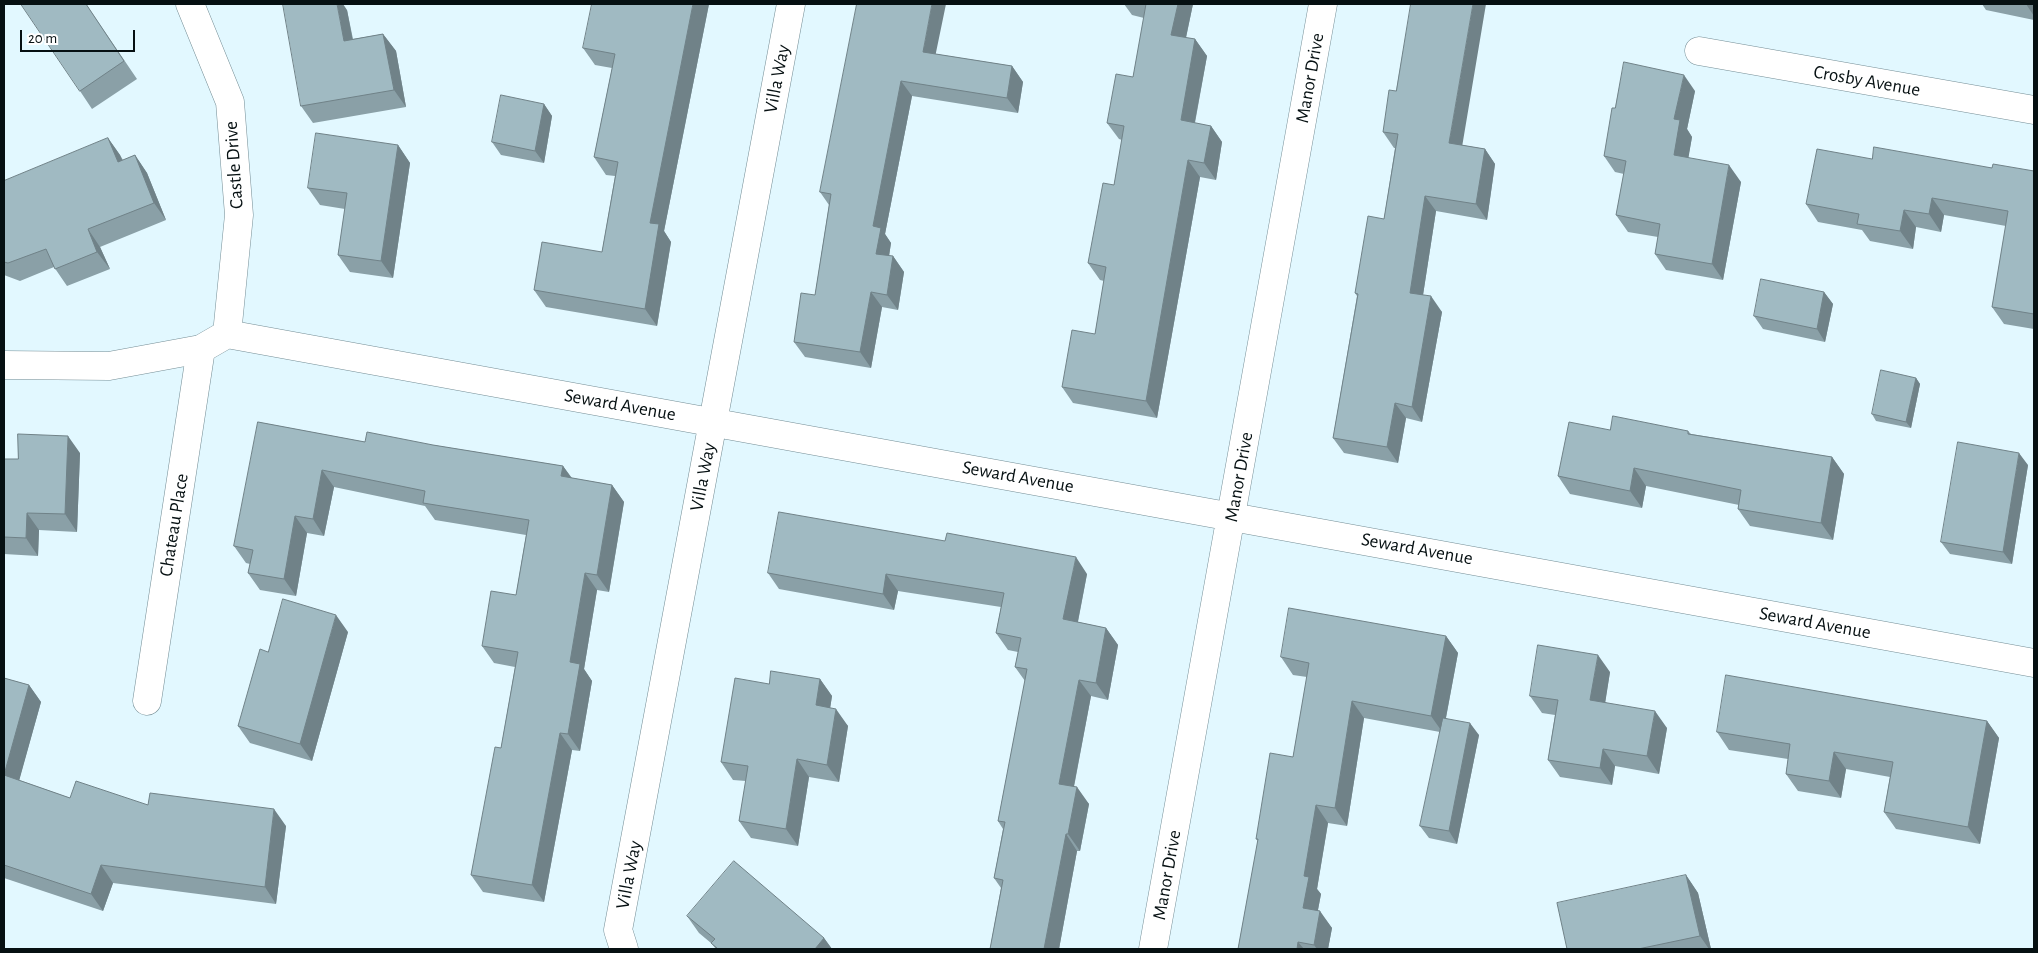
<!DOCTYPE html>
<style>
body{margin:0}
#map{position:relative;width:2038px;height:953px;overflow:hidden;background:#e2f8ff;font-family:"Alegreya Sans",sans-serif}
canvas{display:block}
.frame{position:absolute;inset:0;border:5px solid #061012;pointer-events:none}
.scale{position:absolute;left:20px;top:30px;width:115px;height:22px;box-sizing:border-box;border:2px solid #061012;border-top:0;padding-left:6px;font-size:15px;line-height:18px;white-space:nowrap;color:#061012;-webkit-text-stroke:4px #fff;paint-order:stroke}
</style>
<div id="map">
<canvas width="2038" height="953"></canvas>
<div class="frame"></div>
<div class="scale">20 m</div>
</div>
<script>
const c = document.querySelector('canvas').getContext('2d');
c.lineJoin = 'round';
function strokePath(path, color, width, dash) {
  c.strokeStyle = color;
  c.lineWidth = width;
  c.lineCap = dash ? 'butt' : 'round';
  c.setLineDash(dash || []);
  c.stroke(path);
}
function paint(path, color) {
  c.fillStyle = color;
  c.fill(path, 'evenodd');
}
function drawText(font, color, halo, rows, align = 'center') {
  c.font = font + ' "Alegreya Sans",sans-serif';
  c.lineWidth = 4;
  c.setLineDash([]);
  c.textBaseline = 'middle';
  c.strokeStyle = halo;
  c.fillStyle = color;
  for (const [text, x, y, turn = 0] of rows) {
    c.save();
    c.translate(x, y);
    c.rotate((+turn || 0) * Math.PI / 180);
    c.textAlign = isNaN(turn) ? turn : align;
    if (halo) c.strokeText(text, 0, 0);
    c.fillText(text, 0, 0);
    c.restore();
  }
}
const minor = new Path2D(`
 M190,4l40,98 9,113 -12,119
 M1699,51l335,59
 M4,365l105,1 92,-17 26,-15 1807,329
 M147,701l54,-352
 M624,949l-6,-19 173,-926
 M1153,949l170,-945`);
strokePath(minor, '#758e96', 29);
strokePath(minor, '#fff', 28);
paint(new Path2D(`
 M86,4l51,75 -45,30 -12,-18z
 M709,4l-45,227 7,11 -14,84 -111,-19 -12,-17 68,-38 13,-76 -9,-1 -12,-18 18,-89 -17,-3 -12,-17z
 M857,4l79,50 76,12 11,16 -5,31 -106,-17 -27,138 6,9 -2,13h4l11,16 -6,38 -16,-3 -11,61 -66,-11 -11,-15 21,-47 14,-90 -9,-13z
 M1124,4h69l-7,34 9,1 12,17 -12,67 16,3 11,16 -6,38 -16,-3 -43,241 -84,-15 -11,-16 33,-53 9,-53 -4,-1 -12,-17 26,-78 8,-45 -3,-1 -12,-16 26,-46 11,-59 -12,-3z
 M1982,4h52v16l-48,-10z
 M347,10l6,29 30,-5 13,17 10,56 -93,16 -12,-17z
 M1396,91l66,54 23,4 10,15 -8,56 -51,-9 -13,84 19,17 -20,110 -16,-4 -8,45 -54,-10 -11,-15 24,-142 -2,-3 29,-74 11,-71h-1l-11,-16z
 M1695,91l-8,38 5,8 -4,21 53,24 -18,98 -57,-10 -11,-16 3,-17 -30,-5 -12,-17 8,-41 -9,-2 -11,-16 11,-48z
 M544,104l8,12 -8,47 -43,-8 -9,-13z
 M108,138l12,17 3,5 12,-5 12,18 19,47 -66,27 10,22 -43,17 -13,-19 -34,14 -16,-6v-94z
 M398,145l12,18 -17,115 -43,-6 -12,-17 7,-46 -25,-4 -12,-17z
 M1872,159l162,12v158l-30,-5 -12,-17 14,-81 -62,-11 -3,17 -25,-5 -3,22 -43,-8 -8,-11 -44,-8 -12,-18z
 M1824,292l9,12 -8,38 -62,-13 -9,-13z
 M1916,378l4,6 -9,44 -35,-7 -4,-7z
 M258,422l107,20 68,3 130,21 9,12 40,7 12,17 -15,90 -12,-2 -13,79 8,12 -12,70 -8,-1 -28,152 -61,-10 -12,-17 30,-127 14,-81 -21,-4 -12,-17 34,-51 10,-60 -91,-15 -10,-14 -91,-19 -10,49 -17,-3 -11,63 -36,-6 -12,-17 2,-9 -4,-1 -12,-17z
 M1610,430l78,1 3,3 141,23 12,17 -11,66 -83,-14 -12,-17 1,-4 -93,-19 -4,22 -72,-14 -12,-18z
 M80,453l-3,79 -38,-2 -1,26 -34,-2v-95h14z
 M2028,465l-16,99 -62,-10 -9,-12z
 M768,573l319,1 -9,48 28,6 12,17 -10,55 -17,-4 -17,91 15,17 -9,47h-3l-18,98h-69l11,-61 -7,-10 9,-49 -5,-8 27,-140 -10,-14 3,-15 -10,-2 -12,-17 5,-26 -103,-16 -4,19 -115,-21z
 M348,632l-36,129 -62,-18 -12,-17 30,-74z
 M1446,636l12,17 -12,65 33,17 -22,109 -28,-6 -9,-12 20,-94 -76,-14 -17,108 -19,-3 -11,66 4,5 -3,16 14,18 -4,21h-90l20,-108 -2,-2 37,-82 14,-80 -14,-2 -12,-18z
 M1610,672l-5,30 62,26 -8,46 -44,-8 -3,19 -52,-8 -12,-17 7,-45 -13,-2 -12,-17z
 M4,678l25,7 12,17 -22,78 51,18 78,7 138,21 -10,78 -163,-21 -10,28 -99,-33z
 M820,679l12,17 -2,12 18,18 -9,56 -30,-5 -11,69 -47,-8 -12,-17 7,-40 -13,-1 -12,-18 48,-78z
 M1987,721l12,17 -19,106 -84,-15 -12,-17 6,-35 -44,-8 -5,29 -43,-7 -12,-17 2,-15 -59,-9 -12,-18z
 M1686,875l12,18 13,56h-144z
 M687,916l137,22 8,11h-116l-5,-6 -12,-10z`), '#8aa0a7');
paint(new Path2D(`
 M337,4h6l4,6 9,48 -12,-17z
 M693,4h16l-45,227 7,11 -14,84 -12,-17 5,-86z
 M932,4h14l-13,63 -10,-15z
 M1178,4h15l-10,47 -12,-16z
 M1473,4h13l-26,155 -11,-16z
 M2026,4h8v12z
 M383,34l13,17 10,56 -12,-17z
 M1195,39l12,17 -15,81 -11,-17z
 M1012,66l11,16 -5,31 -11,-15z
 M1684,75l11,16 -8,38 5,8 -6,35 -12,-17v-36z
 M901,81l11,15 -27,138 6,9 -4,26 -11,-15 -3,-28z
 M544,104l8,12 -8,47 -9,-12z
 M1211,126l11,16 -6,38 -12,-17z
 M108,138l12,17 10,24 -12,-17z
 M398,145l12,18 -17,115 -12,-17z
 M1485,149l10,15 -8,56 -11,-16z
 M135,155l12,18 19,47 -12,-17z
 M1188,160l12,17 -43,241 -11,-17z
 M1729,165l12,17 -18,98 -11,-16z
 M1425,196l11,15 -15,97 -11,-15z
 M1932,198l12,17 -3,17 -12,-18z
 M1904,210l12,17 -3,22 -13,-18z
 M88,229l12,18 10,22 -13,-17z
 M893,256l11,16 -6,38 -11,-15z
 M871,292l11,15 -11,61 -11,-16z
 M1824,292l9,12 -8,38 -8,-13z
 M1431,296l11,16 -20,110 -10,-15z
 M1916,378l4,6 -9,44 -5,-6z
 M1395,403l11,15 -8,45 -11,-16z
 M68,436l12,17 -3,79 -12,-18z
 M2019,453l9,12 -16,99 -9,-12z
 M1832,457l12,17 -11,66 -12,-17z
 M563,466l12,17 -14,-7z
 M1634,468l12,18 -4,22 -12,-17z
 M322,470l12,17 -10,49 -11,-17z
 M612,485l12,17 -15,90 -12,-17z
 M27,513l12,17 -1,26 -12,-18z
 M295,516l12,17 -11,63 -12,-17z
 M1076,557l11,17 -12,62 -12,-17z
 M585,573l12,17 -13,79 8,12 -12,70 -12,-17 2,-72z
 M886,574l12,17 -4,19 -11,-16z
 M336,615l12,17 -36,129 -12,-17z
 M1106,628l12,17 -10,55 -12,-17z
 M1446,636l12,17 -15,80 -12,-17z
 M1598,655l12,17 -7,45 -13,-17z
 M820,679l12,17 -4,26 -12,-17z
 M1079,680l12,16 -20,105 -12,-17z
 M29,685l12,17 -25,90 -12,-17z
 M1352,701l12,17 -17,108 -12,-18z
 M836,709l12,17 -9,56 -12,-17z
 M1655,711l12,17 -8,46 -12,-18z
 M1987,721l12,17 -19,106 -12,-17z
 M1470,723l9,12 -22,109 -8,-13z
 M560,733l12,17 -28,152 -12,-17z
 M1603,749l12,17 -3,19 -12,-17z
 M1834,752l12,17 -5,29 -12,-17z
 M797,759l12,18 -11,69 -12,-17z
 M1077,787l12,17 -9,47 -12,-17z
 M1316,805l12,18 -11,66 4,5 -6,31 -12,-17 1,-32z
 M274,809l12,17 -10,78 -11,-17z
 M1066,834l11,17 -18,98h-15z
 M101,865l12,18 -10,28 -12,-17z
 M1686,875l12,18 13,56h-2l-9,-13z
 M1320,911l12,17 -4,21h-11l-3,-4z
 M824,938l8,11h-17z
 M1298,942l6,7h-7z`), '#708288');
const building = new Path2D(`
 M21,4h65l38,57 -44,30z
 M283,4h54l7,37 39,-7 11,56 -93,16z
 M592,4h101l-43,219 9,1 -14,85 -111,-19 8,-48 60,10 16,-90 -24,-5 21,-103 -32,-6z
 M857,4h75l-9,48 89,14 -5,32 -106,-17 -28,145 8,2 -5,26 17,2 -6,39 -16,-3 -11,60 -66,-10 7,-49 14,2 16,-101 -11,-2z
 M1145,4h33l-7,31 24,4 -14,81 30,6 -7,37 -16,-3 -42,241 -84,-14 10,-57 23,4 11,-67 -18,-4 15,-80 11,2 10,-59 -17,-3 9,-49 17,3 13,-73z
 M1411,4h62l-24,139 36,6 -9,55 -51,-8 -15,97 21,3 -19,111 -17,-4 -8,44 -54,-9 25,-144 -3,-1 13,-77 16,3 14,-85 -15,-2 6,-42 7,1z
 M1624,62l60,13 -10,44 6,1 -6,35 55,10 -17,99 -57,-10 5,-30 -44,-9 10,-54 -22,-5 8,-48h3z
 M501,95l43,9 -9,47 -43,-9z
 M316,133l82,12 -17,116 -43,-6 9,-62 -39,-5z
 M108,138l10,24 17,-7 19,48 -66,26 9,23 -42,17 -9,-20 -38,14 -4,-1v-81z
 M1874,147l118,21 1,-4 41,7v143l-42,-7 16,-96 -76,-13 -3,16 -25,-4 -4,21 -43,-7 2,-10 -53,-10 11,-55 55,10z
 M1761,279l63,13 -7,37 -63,-13z
 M1881,370l35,8 -10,44 -34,-8z
 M1613,416l75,15v3l144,23 -11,66 -83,-14 3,-19 -107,-22 -4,23 -72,-15 11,-54 41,8z
 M258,422l107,20 2,-10 66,13 130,21 -2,10 51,9 -15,90 -12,-2 -15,89 10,2 -12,70 -8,-1 -28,152 -61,-10 24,-128 6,1 17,-96 -36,-6 9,-55 25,4 13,-75 -106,-17 2,-12 -103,-21 -9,49 -18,-3 -11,63 -36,-6 5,-23 -19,-4z
 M18,434l50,2 -3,78 -38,-1 -1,25 -22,-1v-78h14z
 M1958,442l61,11 -16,99 -62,-10z
 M779,512l166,29 2,-8 129,24 -13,62 43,9 -10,55 -17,-3 -20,104 18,3 -9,47h-2l-22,115h-54l13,-69 -9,-2 11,-56 -7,-1 29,-152 -12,-2 6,-29 -25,-5 8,-40 -118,-19 -3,20 -115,-21z
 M283,599l53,16 -36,129 -62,-18 22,-77 8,3z
 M1289,608l157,28 -15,80 -79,-15 -17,107 -19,-3 -12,71 5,1 -6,31 17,3 -6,34 -16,-3 -1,7h-59l20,-110h-2l14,-86 23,4 16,-94 -28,-6z
 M1538,645l60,10 -8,45 65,11 -8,45 -44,-7 -3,19 -52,-8 10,-60 -28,-4z
 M771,671l49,8 -4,26 20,4 -9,56 -30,-6 -11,70 -47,-8 9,-55 -27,-4 14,-84 34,6z
 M1726,675l261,46 -19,106 -84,-15 9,-50 -59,-10 -5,29 -43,-7 4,-30 -73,-12z
 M4,678l25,7 -25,90 66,23 6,-17 72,24 2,-12 124,16 -9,78 -164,-22 -10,29 -87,-29z
 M1443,718l27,5 -21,108 -29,-5z
 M734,861l90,77 -9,11h-97l-7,-6 4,-4 -28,-23z
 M1686,875l14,61 -62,13h-71l-10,-46z`);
paint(building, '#a0bac2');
strokePath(building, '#708288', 1);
drawText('19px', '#061012', '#fff', [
 ["Manor Drive",1310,78,-80],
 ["Villa Way",777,79,-79],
 ["Crosby Avenue",1867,81,10],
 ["Castle Drive",234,165,-94],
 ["Seward Avenue",620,405,10],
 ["Villa Way",703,477,-79],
 ["Seward Avenue",1018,477,10],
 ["Manor Drive",1239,477,-80],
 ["Chateau Place",174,525,-81],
 ["Seward Avenue",1417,549,10],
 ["Seward Avenue",1815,623,10],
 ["Villa Way",629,875,-79],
 ["Manor Drive",1167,875,-80]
]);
</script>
